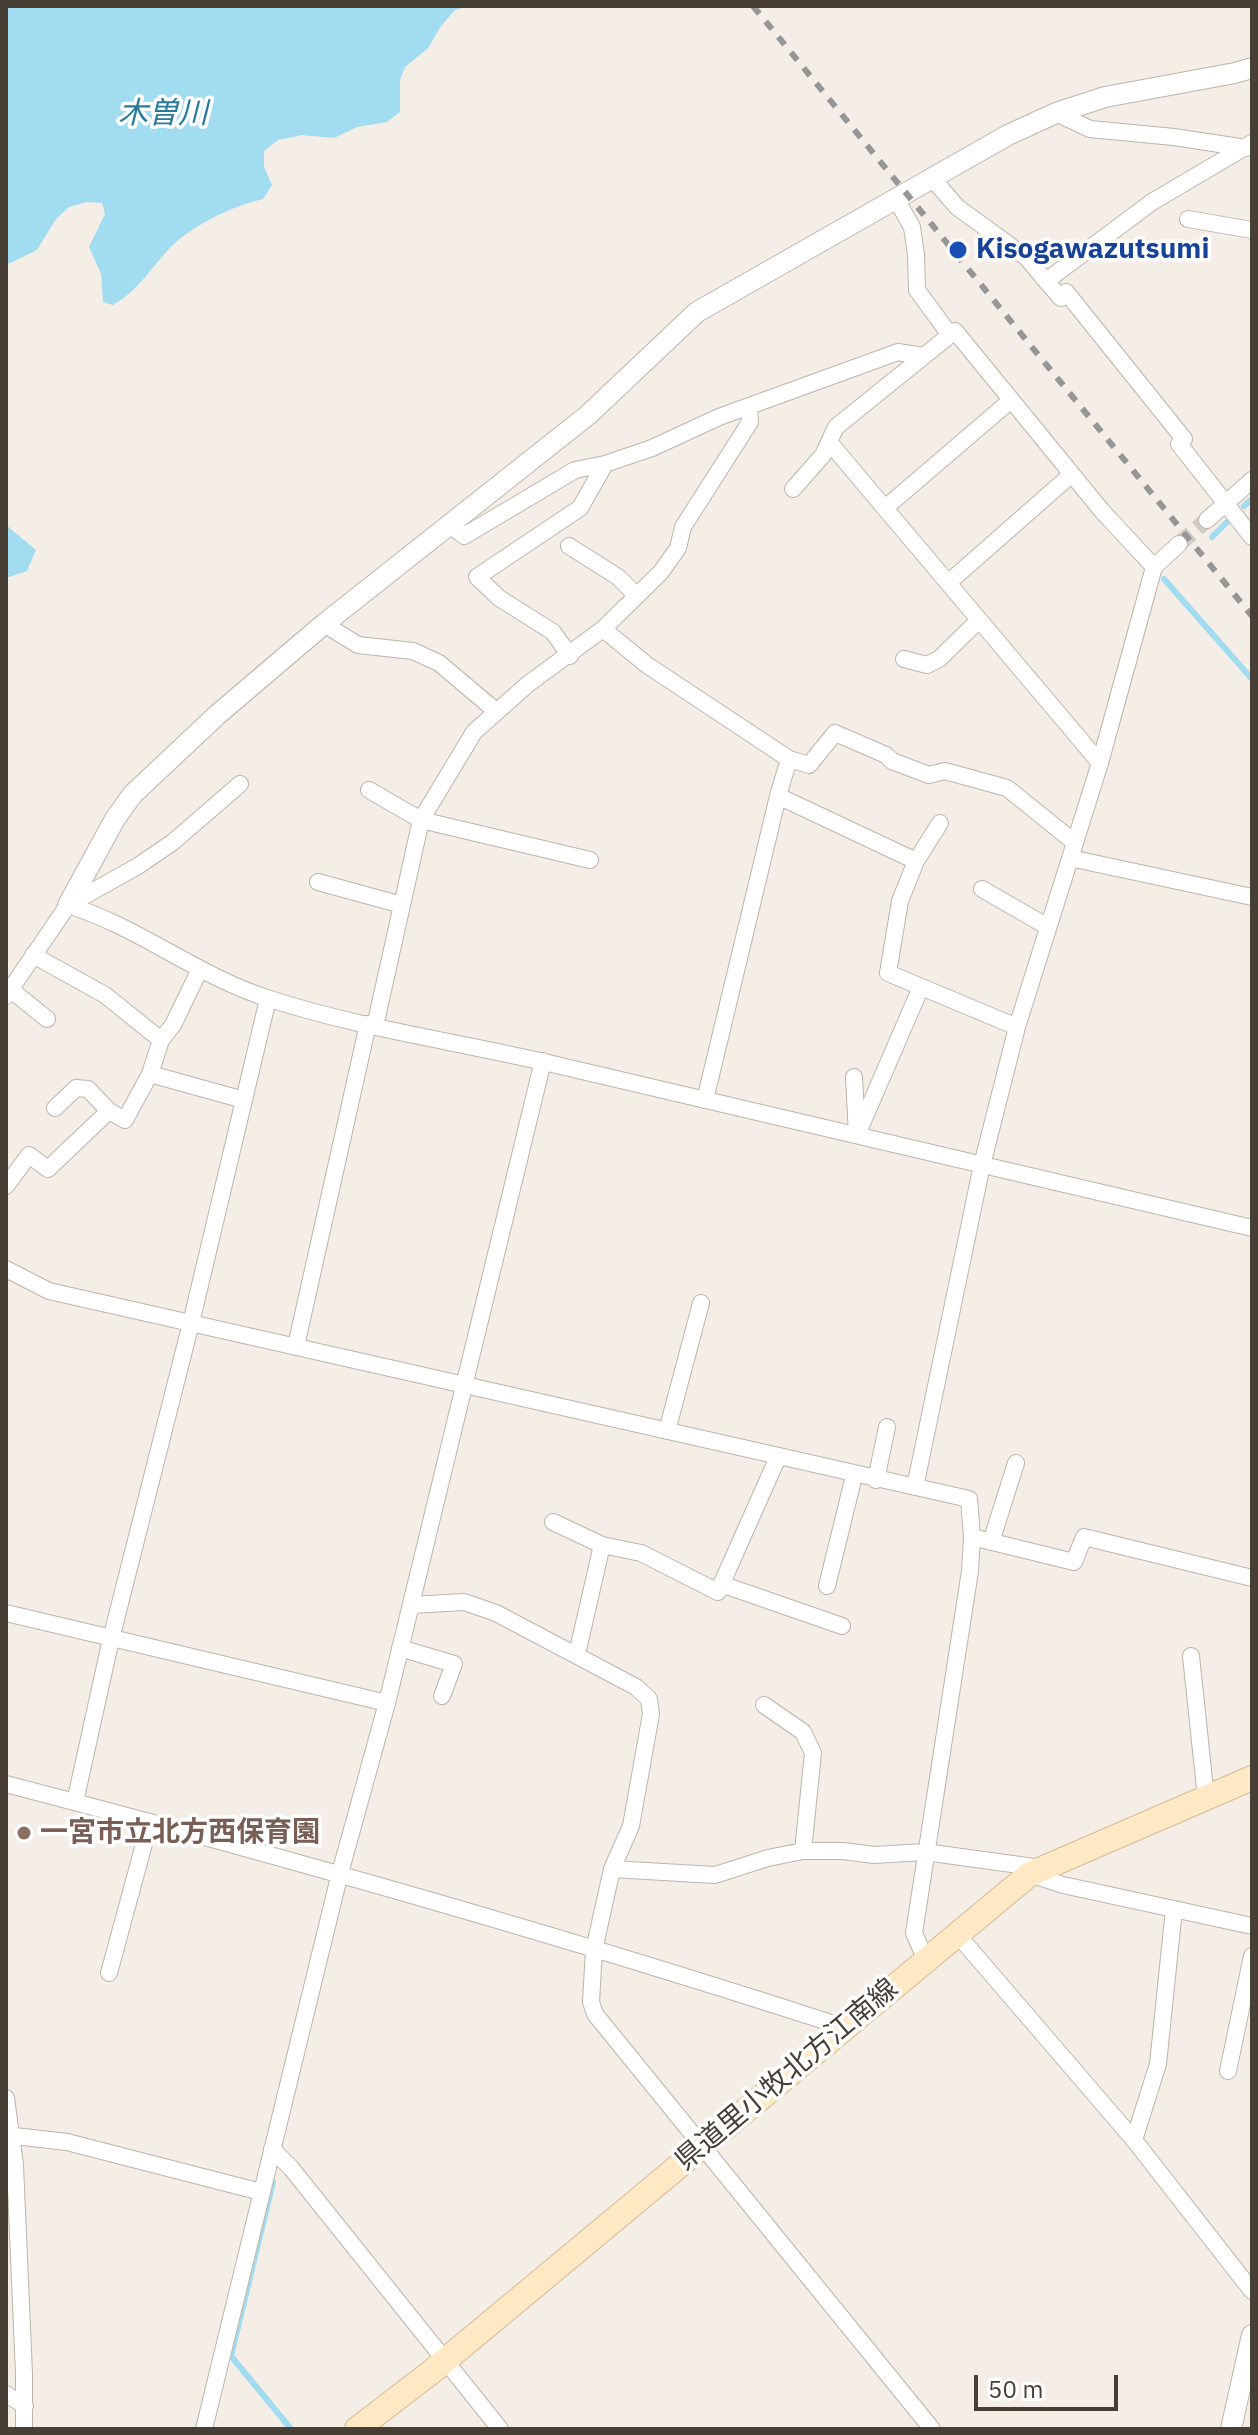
<!DOCTYPE html>
<meta charset="utf-8">
<style>
body{margin:0}
#map{position:relative;width:1258px;height:2435px;overflow:hidden;background:#f4eee7;font-family:"IBM Plex Sans",sans-serif}
canvas{display:block}
.frame{position:absolute;inset:0;border:8px solid #473e36;pointer-events:none}
.scale{position:absolute;left:974px;top:2375px;width:144px;height:36px;box-sizing:border-box;border:4px solid #473e36;border-top:0;padding-left:10px;font-size:24px;line-height:28px;white-space:nowrap;color:#473e36;-webkit-text-stroke:6px #fff;paint-order:stroke}
</style>
<div id="map">
<canvas width="1258" height="2435"></canvas>
<div class="frame"></div>
<div class="scale">50 m</div>
</div>
<script>
const c = document.querySelector('canvas').getContext('2d');
c.lineJoin = 'round';
function paint(path, color) {
  c.fillStyle = color;
  c.fill(path, 'evenodd');
}
function strokePath(path, color, width, dash) {
  c.strokeStyle = color;
  c.lineWidth = width;
  c.lineCap = dash ? 'butt' : 'round';
  c.setLineDash(dash || []);
  c.stroke(path);
}
function drawText(font, color, halo, rows, align = 'center') {
  c.font = font + ' "IBM Plex Sans","Noto Sans JP",sans-serif';
  c.lineWidth = 7;
  c.setLineDash([]);
  c.textBaseline = 'middle';
  c.strokeStyle = halo;
  c.fillStyle = color;
  for (const [text, x, y, turn = 0] of rows) {
    c.save();
    c.translate(x, y);
    c.rotate((+turn || 0) * Math.PI / 180);
    c.textAlign = isNaN(turn) ? turn : align;
    if (halo) c.strokeText(text, 0, 0);
    c.fillText(text, 0, 0);
    c.restore();
  }
}
paint(new Path2D(`
 M6,6h463l-14,4 -14,16 -13,22 -23,19 -5,13v32l-13,10 -30,5 -23,11 -32,-3 -24,5 -14,11v16l8,18 -9,14c-30,7 -66,24 -89,45 -23,22 -32,44 -61,61l-10,-3 -2,-28 -12,-27 16,-33 -3,-11 -15,-1 -18,5 -13,12 -19,31 -31,15z
 M6,525l30,25 -9,21 -21,7z`), '#a2dcf1');
strokePath(new Path2D(`
 M1244,506l8,-7
 M1212,537l16,-16
 M1164,579l88,100
 M273,2182l-42,174 60,73`), '#a2dcf1', 6);
strokePath(new Path2D(`
 M1179,544l28,-24`), '#d1cbc4', 16, [16, 8]);
const minor = new Path2D(`
 M1056,113l34,16 84,8 72,11
 M1252,143l-100,59 -106,79 15,17 5,-6 118,147 -5,5 73,93
 M932,178l25,29 70,51 19,23
 M896,199l16,28 4,28 1,35 33,45
 M1188,219l64,11
 M829,442l271,321
 M793,489l30,-34 13,-28 119,-96 147,180 52,56
 M885,508l125,-107
 M1207,520l45,-40
 M450,525l14,11 111,-66 30,-6 47,-16 67,-31 179,-65 25,4
 M569,546l49,31 18,18
 M948,583l124,-109
 M324,624l34,21 55,6 26,12 57,48
 M603,629l58,-57 17,-24 5,-21 67,-105 -1,-16
 M570,656l-17,-24 -54,-34 -22,-21 103,-69 25,-44
 M904,659l23,6 12,-6 40,-39
 M789,759l20,6 26,-32 51,22 6,6 37,14 16,-4 62,17 67,54
 M369,790l52,30 169,40
 M778,796l138,65 -16,40 -12,72 129,54
 M1070,858l182,39
 M916,861l24,-38
 M318,882l84,23
 M982,889l66,38
 M68,905c71,22 131,72 202,94 96,31 197,44 295,68 229,54 458,107 687,161
 M33,955l72,40 56,45
 M10,989l37,30
 M6,996l62,-91 70,-39 35,-24 67,-58
 M375,1026l46,-206 53,-88 54,-48 75,-55 44,36 142,94 -11,37 -73,304
 M150,1074l94,26
 M854,1077l3,58 64,-148
 M55,1108l21,-20 12,1 21,22 16,9 25,-46 11,-34 12,-15 27,-56
 M6,1186l23,-31 19,14 61,-58
 M6,1269l43,22c307,69 613,141 920,208l3,38 102,25 10,-25 168,41
 M296,1346l72,-322
 M667,1431l34,-128
 M876,1480l11,-53
 M915,1487l67,-322 35,-138 83,-264 54,-196 25,-23
 M553,1522l49,23 39,8 77,39 60,-135
 M991,1542l25,-79
 M721,1584l121,42
 M827,1586l27,-110
 M411,1605l53,-3 32,11 140,74 13,12 2,15 -20,112 -19,43 -18,81 -3,52 4,12 337,415
 M6,1613l381,90
 M400,1648l54,16 -12,32
 M577,1654l25,-109
 M1191,1656l15,142
 M764,1705l39,27 10,21 -10,98
 M6,1784c276,72 550,150 822,238l10,11
 M75,1802l36,-163 80,-316 77,-324
 M612,1869l103,6 53,-17 35,-7h40l31,4 51,-3 116,16
 M1030,1874l33,11 189,41
 M957,1934l177,206 118,151
 M926,1960l-12,-27 56,-362 2,-34
 M109,1973l41,-151
 M1228,2071l24,-115
 M6,2098l9,67 9,209v55
 M6,2135l61,7 194,50
 M1134,2140l24,-76 16,-155
 M272,2149l19,19 209,261
 M6,2394l19,12
 M204,2429l136,-556 47,-170 156,-642`);
const tertiary = new Path2D(`
 M68,905l47,-86 17,-24 85,-80 107,-91 264,-209 109,-103 311,-177 48,-22 49,-16 130,-24 17,-5
 M1231,2429l21,-94`);
const secondary = new Path2D(`
 M357,2429l73,-56 600,-499 222,-96`);
strokePath(minor, '#bfb4a9', 18);
strokePath(tertiary, '#bfb4a9', 22);
strokePath(secondary, '#d4bb96', 26);
strokePath(minor, '#fff', 16);
strokePath(tertiary, '#fff', 20);
strokePath(secondary, '#ffe9c5', 24);
strokePath(new Path2D(`
 M753,6l499,610`), '#969696', 6, [10, 10]);
for (const [x, y, r, color] of [
 [958,250,10,"#1a4fb4"],
 [24,1833,8,"#8d6e63"]
]) {
  const dot = new Path2D();
  dot.arc(x, y, r, 0, 2 * Math.PI);
  c.fillStyle = color;
  c.fill(dot);
  strokePath(dot, '#fff', 3);
}
drawText('bold 28px', '#164399', '#fff', [
 ["Kisogawazutsumi",976,250]
], 'left');
drawText('bold 28px', '#785e54', '#fff', [
 ["一宮市立北方西保育園",40,1833]
], 'left');
drawText('28px', '#473e36', '#fff', [
 ["県道里小牧北方江南線",787,2075,-40]
]);
drawText('italic 30px', '#297b9c', '#fff', [
 ["木曽川",163,114]
]);
</script>
